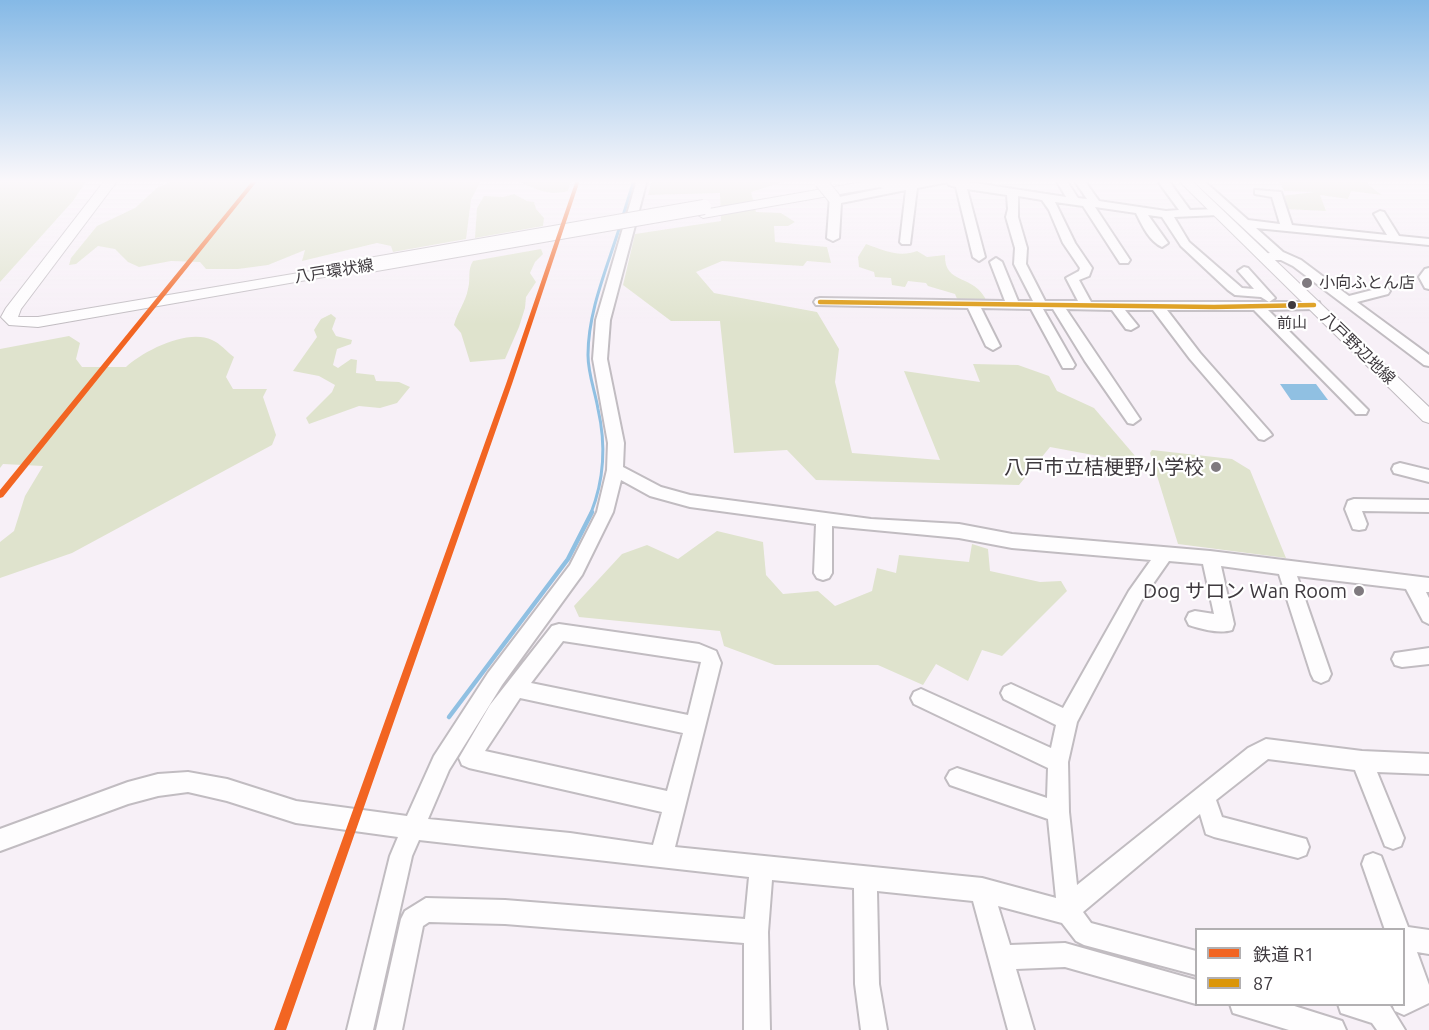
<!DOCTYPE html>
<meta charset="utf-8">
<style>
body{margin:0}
#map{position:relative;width:1429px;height:1030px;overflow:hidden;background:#f7f0f7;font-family:Ubuntu,"Noto Sans JP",sans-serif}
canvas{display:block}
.legend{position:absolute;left:1195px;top:928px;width:210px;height:78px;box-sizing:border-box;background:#fff;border:2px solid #b2b0b2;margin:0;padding:8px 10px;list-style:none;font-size:18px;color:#3f3a3f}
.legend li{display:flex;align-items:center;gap:12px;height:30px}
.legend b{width:30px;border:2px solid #b2b0b2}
</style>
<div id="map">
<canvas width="1429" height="1030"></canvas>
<ul class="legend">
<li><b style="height:8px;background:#f26522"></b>鉄道 R1</li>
<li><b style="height:8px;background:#db9609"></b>87</li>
</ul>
</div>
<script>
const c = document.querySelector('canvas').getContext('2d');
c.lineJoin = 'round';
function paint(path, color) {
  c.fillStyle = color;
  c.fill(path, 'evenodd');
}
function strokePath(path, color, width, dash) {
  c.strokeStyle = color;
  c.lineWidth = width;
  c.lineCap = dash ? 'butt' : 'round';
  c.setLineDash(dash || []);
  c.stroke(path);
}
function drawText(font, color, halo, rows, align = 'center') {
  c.font = font + ' Ubuntu,"Noto Sans JP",sans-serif';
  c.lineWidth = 4.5;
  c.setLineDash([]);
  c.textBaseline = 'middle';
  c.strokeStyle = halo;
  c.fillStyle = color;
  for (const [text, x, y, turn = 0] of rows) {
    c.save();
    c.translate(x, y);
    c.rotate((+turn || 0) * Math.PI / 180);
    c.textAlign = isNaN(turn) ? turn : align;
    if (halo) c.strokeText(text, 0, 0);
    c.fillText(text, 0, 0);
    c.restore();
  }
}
paint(new Path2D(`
 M0,180h87l-14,21 -73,81z
 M176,180h305l-10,20 -5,39 -73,13 -2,-6 -14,-3 -75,18 3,-11 -37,15 -30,4h-32l-6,-7 -29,-1 -32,6 -11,-5 -13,-13 -17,-3 -22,18 -7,1 2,-7 26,-32 38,-18 23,-21z
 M517,180h54l-3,11c-20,5 -34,-2 -51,-11z
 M652,180h137l-38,12 5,20 25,1 14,9 -7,4h-14l1,16 52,5 4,16 -24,-2 -4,5 -81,-5 -26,11 18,21 103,19 22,37 -4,33 17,71 88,7 -36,-89 76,11 -7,-18 45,1 31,11 8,15 37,17 42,49h-32l-54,-10 -31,38 -203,-5 -29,-30 -53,3 -14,-132h-49l-48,-36 12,-51 86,-13 -1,-28 -72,2z
 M1279,180h91l-3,4 15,11 -31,-4 -3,8 -28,-4 6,16 -41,-2 -4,-13 34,-4 -31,-1z
 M514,194l13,7 7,1 2,7 8,9 -1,8 -68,12 2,-30 7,-12 19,1z
 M866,244c17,6 33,14 51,7l10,6 18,-2c-1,31 30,18 42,47l-29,-1 -3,-7 -27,-8 -2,-3 -18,-2 -3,6 -13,-2 -1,-7 -16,-1 -1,-5 -15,-5 -1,-10z
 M541,249l2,5 -8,8 -5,11 6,9 -10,15 -1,11 -6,19 -14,32 -35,3 -9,-29 -7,-8c3,-12 12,-24 14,-36 3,-11 -1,-18 5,-28z
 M331,314l5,4 -4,11 4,7 16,4 -1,4 -14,5 -4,16 5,3 13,-9 6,1 -1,13 18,2 2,6 23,1 11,5 -13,16 -17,5 -21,-2 -50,18 -3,-6 26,-26 3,-7 -16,-9 -26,-5 24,-34 -3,-7 7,-11z
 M69,336l11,7 -4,16 6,8h44c17,-16 62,-39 86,-27 8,3 15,12 22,17l-8,20 7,12h34l-4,8 13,38 -4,10 -200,108 -72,25v-36l14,-11 11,-35 18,-30 -40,-2 -3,4v-119z
 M1152,450l80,9 18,11 36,88 -108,-14 -28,-91z
 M717,531l46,11 3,33 17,19 35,-3 17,15 37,-15 5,-23 19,5 3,-18 70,7 3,-18 16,5 2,22 50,11 21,-1 6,10 -65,65 -20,-6 -14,31 -32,-17 -13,21 -45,-20h-103l-51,-19 -4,-15 -141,-14 -5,-11 48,-52 25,-9 31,14z`), '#dfe3cd');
paint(new Path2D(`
 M1280,384h36l12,16h-37z`), '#90c0e2');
strokePath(new Path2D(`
 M622,219l12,-39
 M591,513c13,-33 15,-69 7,-104 -3,-18 -10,-35 -10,-54 0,-44 19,-87 32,-129`), '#90c0e2', 3);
strokePath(new Path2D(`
 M449,717l119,-158 24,-47`), '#90c0e2', 4.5);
const minor = new Path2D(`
 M637,180h10l-37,140 -3,39 17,84 -1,24 38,20 29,8 181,24 88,5 53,10 198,17 219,27v14h-3l3,6v26l-6,-3 -17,-32 -109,-13 34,98 -3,6 -7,3 -7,-3 -3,-6 -32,-100 -58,-8 13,58 -2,6c-13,4 -31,-1 -43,-5l-3,-6 3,-6 6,-2 19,3 -11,-50 -34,-3 -28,40 -64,121 -9,40 1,50 8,73 171,-137 18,-9 96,12 67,3v20l-52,-2 27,66 -3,8 -8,3 -8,-3 -30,-76 -87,-11 -52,41 6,17 84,22 3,8 -3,8 -8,3 -84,-21 -8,-3 -6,-20 -117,98 8,11 105,28v24l-112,-30 -8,-4 -14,-18 -64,-17 12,39 55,-2 131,37v24l-131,-37 -49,2 18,61h-26l-35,-129 -96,-10 2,93 8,46h-26l-6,-46 -1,-96 -82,-8 -4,52 2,98h-26v-87l-239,-19 -76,-2 -6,4 -21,104h-26l25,-111 4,-8 21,-13 79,2 240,19 4,-42 -330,-37 -7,16 -39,174h-26l43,-174 8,-19 -102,-14 -69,-22 -39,-9 -30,4 -30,8 -128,47v-22l128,-47 30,-8 30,-2 39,7 69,22 111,15 27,-60 54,-83 82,-108 27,-53 10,-42 1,-27 -15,-84 3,-39zM621,480l29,16 40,11 126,17 -2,49 3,5 6,2 6,-2 3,-5v-47l127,12 53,10 139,12 -22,31 -66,117 -52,-24 -7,3 -3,6 3,6 52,26 -5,23 -130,-59 -7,3 -3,6 3,6 134,64 -1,30 -90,-30 -7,3 -4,7 4,7 98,34 8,79 -74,-20 -307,-31 46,-184 -5,-12 -17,-7 -140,-20 -7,2 -62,79 -31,53 3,7 7,3 193,44 -9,33 -83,-12 -142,-14 21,-49 53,-85 80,-110 31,-63zM563,641l138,21 -13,53 -157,-32zM520,698l163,35 -16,58 -182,-40z
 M925,180h30l111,17 -10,-17h10l12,18 9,1 -13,-19h10l15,21 67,10 13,-1 -22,-30h11l22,30 28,-1 6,3 -6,3 -44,2 15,25 53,46 12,1 -16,-18 6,-4 4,1 27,30 -6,4 -8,-5 -26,-2 -7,-5 -47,-44 -19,-29 -14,-2 20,28 -6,4c-13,-6 -20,-22 -26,-34l-41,-6 35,53 -2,3h-8l-37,-57 -28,-4 20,41 17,25 -3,8 -10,4 12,22h228l1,3 -6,4 -46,1 100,100 -2,4h-10l-102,-104h-87l33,43 69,78 3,4 -8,5 -5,-1 -69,-80 -37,-49h-28l13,16 -7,4 -5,-1 -14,-19 -46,-1 74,110 -7,5 -5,-1 -43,-62 -32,-52h-10l32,56 -2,3h-10l-32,-59 -50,-1 19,38 -7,4 -7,-4 -18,-38 -152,-3 -2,-3 2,-3 4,-1 185,3 -15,-39 6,-4 6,4 16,39h15l-19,-37 1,-16 -9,-31 2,-8 -1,-14 -40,-6 18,68 -6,4 -6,-4 -17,-70 -7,-2 -1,-3 -31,6 -7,56h-8l-2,-2 6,-52 -65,13 -2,35 -6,3 -6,-3 3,-42 9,1zM1018,196l24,4 7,10 14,33 17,25 -1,3 -13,7 12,23h-33l-19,-37 1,-16 -9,-31z
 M1192,180h11l45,40 32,4 -8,-27 -17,-3v-4l26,2 11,33 95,10 -13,-21 6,-3 4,1 15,24 30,3v6l-173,-17 27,24 18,8 48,36 35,-9 4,1 2,3 -2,3 -31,8 72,53v11l-5,-1 -131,-99 -12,-6h-20v-6l9,-1z
 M1429,268v21l-4,-1 -6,-11 6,-8z
 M1400,463l29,7v12l-35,-9 -2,-4 2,-4z
 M1354,499l75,1v12l-67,-1 5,13 -2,5 -6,1 -6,-1 -8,-20 3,-8z
 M1429,648v16l-27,3 -7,-2 -3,-6 3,-6z
 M1373,853l8,3 27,71 21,3v24l-12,-2 12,33v18l-25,12 -9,-4 -3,-7h12l1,-15 -1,-59h-19l-23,-66 3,-8z
 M1230,1004h58l54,17 4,9h-57l-56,-17z
 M1338,1004h51l16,26h-28l-5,-7 -31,-10z`);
const major = new Path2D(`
 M105,180h13l-97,129 -3,8h20l326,-55 7,4 -7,4 -326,57 -29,-2 -8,-8 5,-9z
 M874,180h54c-8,7 -39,13 -48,7l-177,31 -7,-4 7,-4z
 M1178,180h13l238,227v16l-6,-2z`);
strokePath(minor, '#c1bcc1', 4);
strokePath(major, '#c1bcc1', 2);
paint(minor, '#fefdfe');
paint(major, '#fefdfe');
const minorBridge = new Path2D(`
 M821,182l13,16`);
const majorBridge = new Path2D(`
 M364,266l340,-59`);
strokePath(minorBridge, '#c1bcc1', 14, []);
strokePath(majorBridge, '#c1bcc1', 16, []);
strokePath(minorBridge, '#fefdfe', 12);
strokePath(majorBridge, '#fefdfe', 14);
strokePath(new Path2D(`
 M820,302l394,5 100,-2`), '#db9609', 4.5);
paint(new Path2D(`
 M253,180h5l-255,317 -3,1v-8z
 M576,180h4l-68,204 -226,646h-12l232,-646z`), '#f26522');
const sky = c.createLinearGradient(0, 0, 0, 324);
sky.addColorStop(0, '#85b9e6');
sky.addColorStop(0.56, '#fbf8fb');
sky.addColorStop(1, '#fbf8fb00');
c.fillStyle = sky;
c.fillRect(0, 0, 1429, 324);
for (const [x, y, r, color] of [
 [1307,283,6,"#7f7a7f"],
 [1292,305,5,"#3f3a3f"],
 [1216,467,6,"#7f7a7f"],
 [1359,591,6,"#7f7a7f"]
]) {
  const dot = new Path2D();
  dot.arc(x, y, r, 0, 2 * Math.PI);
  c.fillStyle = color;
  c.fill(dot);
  strokePath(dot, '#fff', 2);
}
drawText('15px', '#3f3a3f', '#fff', [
 ["前山",1292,323]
]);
drawText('16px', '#3f3a3f', '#fff', [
 ["八戸環状線",334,271,-9],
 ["八戸野辺地線",1358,348,44]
]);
drawText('16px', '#3f3a3f', '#fff', [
 ["小向ふとん店",1319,283]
], 'left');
drawText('20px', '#3f3a3f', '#fff', [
 ["八戸市立桔梗野小学校",1204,467],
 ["Dog サロン Wan Room",1347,591]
], 'right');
</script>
